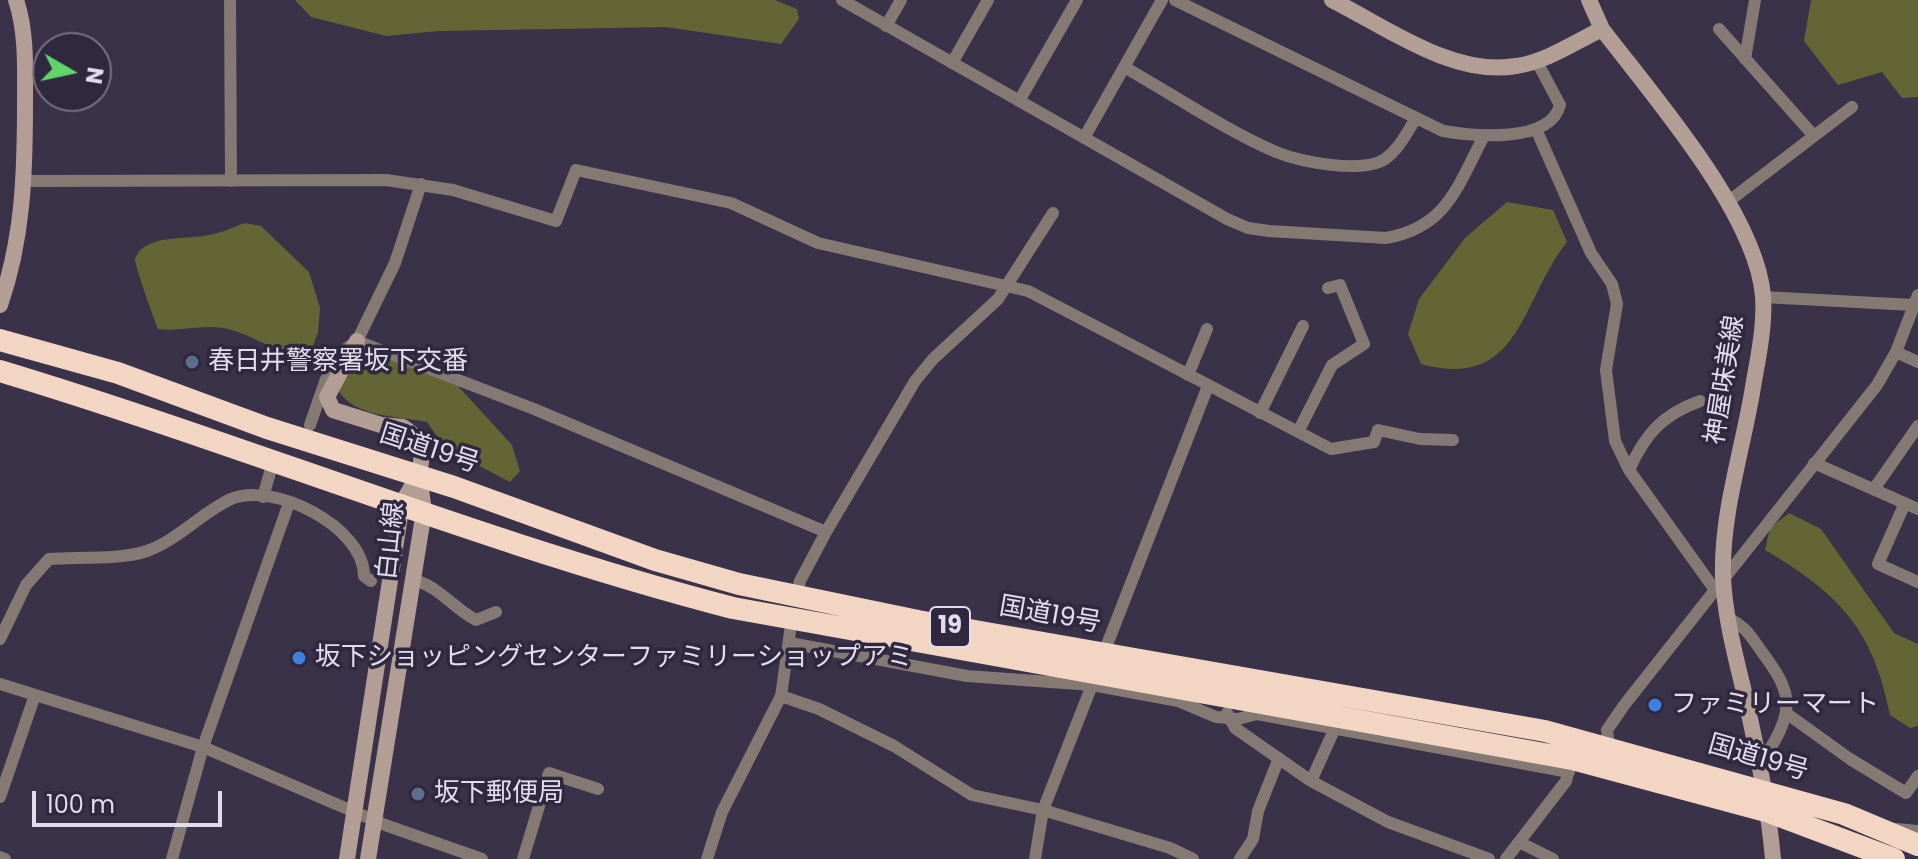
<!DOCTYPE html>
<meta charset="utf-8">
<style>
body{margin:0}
#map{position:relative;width:1918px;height:859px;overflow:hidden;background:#393249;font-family:Poppins,sans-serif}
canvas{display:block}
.north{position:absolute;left:32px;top:32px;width:80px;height:80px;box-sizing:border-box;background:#2f283e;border:2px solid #777084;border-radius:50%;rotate:99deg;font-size:22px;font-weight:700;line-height:32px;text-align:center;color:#e2ddec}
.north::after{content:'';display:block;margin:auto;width:28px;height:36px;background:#5fd56b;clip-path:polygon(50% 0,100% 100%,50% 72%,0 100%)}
.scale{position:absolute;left:32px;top:791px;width:190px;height:36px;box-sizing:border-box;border:4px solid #e2ddec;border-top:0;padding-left:10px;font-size:24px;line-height:28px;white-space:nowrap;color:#e2ddec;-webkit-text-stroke:6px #2f283e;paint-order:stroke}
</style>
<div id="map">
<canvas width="1918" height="859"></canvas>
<div class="north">N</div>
<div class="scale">100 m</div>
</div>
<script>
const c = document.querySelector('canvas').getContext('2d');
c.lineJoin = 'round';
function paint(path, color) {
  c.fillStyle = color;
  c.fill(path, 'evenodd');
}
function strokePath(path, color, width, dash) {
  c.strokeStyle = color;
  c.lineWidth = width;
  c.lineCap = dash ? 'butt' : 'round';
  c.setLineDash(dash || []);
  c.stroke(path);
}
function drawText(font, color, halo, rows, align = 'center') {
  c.font = font + ' Poppins,"Noto Sans JP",sans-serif';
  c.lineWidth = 7;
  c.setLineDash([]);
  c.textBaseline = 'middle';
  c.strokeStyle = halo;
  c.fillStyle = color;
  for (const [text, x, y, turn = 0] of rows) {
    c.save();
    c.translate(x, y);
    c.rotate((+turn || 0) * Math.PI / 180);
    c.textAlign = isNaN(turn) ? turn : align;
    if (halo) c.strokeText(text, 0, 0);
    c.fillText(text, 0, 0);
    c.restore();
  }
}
paint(new Path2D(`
 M295,0h480l22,9 2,10 -18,25 -115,-17 -227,4 -53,5 -75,-19z
 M1811,0h107v97l-16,1 -20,-26 -44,13 -34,-44z
 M1507,202l46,8 14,32c-47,59 -46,149 -146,122l-13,-30 11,-35 46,-61z
 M245,223l16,3 48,46 11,36 -2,25 -6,15c-32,12 -54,-12 -84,-19 -24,-6 -46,3 -70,0 -4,-10 -24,-66 -23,-70 9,-26 54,-19 74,-24 13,-2 24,-8 36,-12z
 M371,351l86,34 55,60 8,26 -10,11 -65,-34 -18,-26c-29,-6 -72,-4 -89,-32l19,-34z
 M1789,513l32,16 73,104 24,11v82l-8,2 -20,-13c-17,-87 -52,-122 -125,-165l5,-22z`), '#636535');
strokePath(new Path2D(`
 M230,0l1,181
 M842,0l385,219 21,9 21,3 117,7c61,-11 71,-51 97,-100
 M1175,0l268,131c30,5 107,13 117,-26l-24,-45
 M886,26l15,-26
 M1719,29l95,107
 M1745,59l10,-59
 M952,63l36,-63
 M1124,67c48,27 103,64 152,85 25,10 86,22 109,7 14,-10 21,-25 30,-39
 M1019,101l58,-101
 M1536,129l55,124 21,31 5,20 -11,66 9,71 14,29 86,120
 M1084,138l78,-138
 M23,181l363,-1 67,10 103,31 20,-51 155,33 87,40 210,48 303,158 43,-7 4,-12 42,9 33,1
 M1729,201l123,-94
 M1763,297l150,8
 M357,341l177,68 292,123
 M1896,352l22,10
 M1188,375l19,-46
 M1260,413l43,-87
 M310,425l16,-46 17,-28 14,-10 38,-78 26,-79
 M1298,432l34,-67 32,-21 -24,-59 -12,3
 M1814,463l104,46
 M1629,470c17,-37 33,-55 71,-69
 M1874,489l44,-63
 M263,497l10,-35
 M1905,503l-27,61 40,18
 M413,580c25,5 41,29 63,40l20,-8
 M796,597l4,-16 26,-49 89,-151 18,-22 65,-60 55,-86
 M1727,618c18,7 24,19 35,34 28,38 34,54 8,97l-13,3
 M0,639l26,-54 23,-26c27,-2 73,1 98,-8 31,-11 54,-38 84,-52 41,-18 133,27 133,77l7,5
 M790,643l177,33 125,9 86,16 38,16 22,2 19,-5 312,58
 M1103,655l105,-269
 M0,684l203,63 182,78 97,34
 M781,696l38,13 75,37 78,49 71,15 127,38 23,11
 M1227,713l8,15 76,53 77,41 101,37
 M1786,713l64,46 56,34 12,-17
 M1609,747l-2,-17 18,-26 252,-319 19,-33 22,-57
 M1311,781l24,-53
 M0,797l35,-102
 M1897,829l21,2
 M1519,842l34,17
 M0,857l5,2
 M172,859l31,-112 86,-244
 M523,859l26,-86 49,16
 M707,859l15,-47 59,-116 11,-78
 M1035,859l8,-49 51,-130
 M1240,859l13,-20 5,-28 21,-53
 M1506,859l60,-78 4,-15`), '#857973', 12);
strokePath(new Path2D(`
 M1332,0c54,27 121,77 184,66 30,-4 59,-24 86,-37
 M1589,0l13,29c51,67 154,184 161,267 2,27 -4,58 -9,85 -10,66 -33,130 -31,197 2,39 12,76 21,114 13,56 24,110 29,167
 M0,305c23,-66 25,-131 25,-201 0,-34 2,-71 -9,-104
 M347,859l55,-356c16,-26 34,-55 1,-76l-22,-2 -48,-15 -6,-13 30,-56
 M368,859l56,-348 -5,-36`), '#b29e94', 16);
strokePath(new Path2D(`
 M0,340l118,33 149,55 187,59 201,73 84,24 179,37 627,110 299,83 74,31
 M0,371c245,74 486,173 733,237l839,151 197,53 125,47`), '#f3d5c4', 22);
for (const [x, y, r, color] of [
 [192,362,8,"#5c6f8a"],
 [299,658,8,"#3f7fe0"],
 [1655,705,8,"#3f7fe0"],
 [418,794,8,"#5c6f8a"]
]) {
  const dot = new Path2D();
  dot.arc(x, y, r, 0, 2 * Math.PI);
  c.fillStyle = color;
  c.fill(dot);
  strokePath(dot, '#2f283e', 3);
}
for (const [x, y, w] of [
 [950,627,40]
]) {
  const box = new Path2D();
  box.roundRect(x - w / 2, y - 20, w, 40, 6);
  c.fillStyle = '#2f283e';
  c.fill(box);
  strokePath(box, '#e2ddec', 2);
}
drawText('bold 24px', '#e2ddec', null, [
 ["19",950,627]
]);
drawText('26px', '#e2ddec', '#2f283e', [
 ["春日井警察署坂下交番",208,362],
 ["坂下ショッピングセンターファミリーショップアミ",315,658],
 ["ファミリーマート",1671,705],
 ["坂下郵便局",434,794]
], 'left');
drawText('26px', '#e2ddec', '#2f283e', [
 ["神屋味美線",1726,380,-81],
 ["国道19号",429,450,18],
 ["白山線",392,541,-84],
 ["国道19号",1050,616,10],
 ["国道19号",1758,759,16]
]);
</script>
